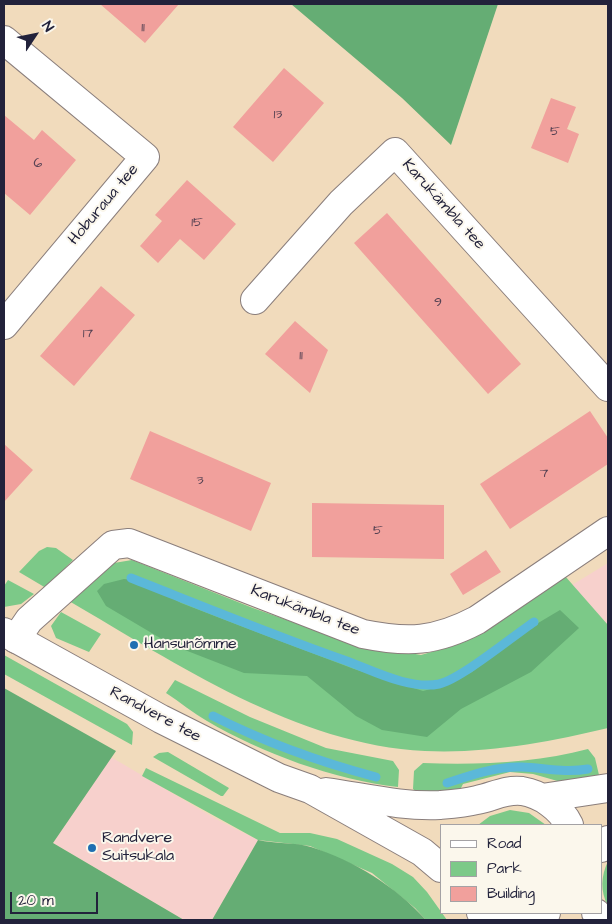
<!DOCTYPE html>
<meta charset="utf-8">
<style>
body{margin:0}
#map{position:relative;width:612px;height:924px;overflow:hidden;background:#f1dbbc;font-family:"Architects Daughter",sans-serif}
canvas{display:block}
.frame{position:absolute;inset:0;border:5px solid #22223b;pointer-events:none}
.legend{position:absolute;left:440px;top:824px;width:162px;height:90px;box-sizing:border-box;background:#fbf7ec;border:1px solid #a4a2a5;margin:0;padding:6px 9px;list-style:none;font-size:15px;color:#22223b}
.legend li{display:flex;align-items:center;gap:10px;height:25px}
.legend b{width:25px;border:1px solid #a4a2a5}
.north{position:absolute;left:10px;top:10px;width:50px;height:50px;-webkit-text-stroke:4px #fbf7ec;paint-order:stroke;rotate:56deg;font-size:14px;font-weight:700;line-height:20px;text-align:center;color:#22223b}
.north::after{content:'';display:block;margin:auto;width:18px;height:22px;background:#22223b;clip-path:polygon(50% 0,100% 100%,50% 72%,0 100%)}
.scale{position:absolute;left:10px;top:892px;width:88px;height:22px;box-sizing:border-box;border:2px solid #22223b;border-top:0;padding-left:6px;font-size:15px;line-height:18px;white-space:nowrap;color:#22223b;-webkit-text-stroke:4px #fbf7ec;paint-order:stroke}
</style>
<div id="map">
<canvas width="612" height="924"></canvas>
<div class="frame"></div>
<ul class="legend">
<li><b style="height:6px;background:#fff"></b>Road</li>
<li><b style="height:14px;background:#7cc988"></b>Park</li>
<li><b style="height:14px;background:#f1a09c"></b>Building</li>
</ul>
<div class="north">N</div>
<div class="scale">20 m</div>
</div>
<script>
const c = document.querySelector('canvas').getContext('2d');
c.lineJoin = 'round';
function paint(path, color) {
  c.fillStyle = color;
  c.fill(path, 'evenodd');
}
function strokePath(path, color, width, dash) {
  c.strokeStyle = color;
  c.lineWidth = width;
  c.lineCap = dash ? 'butt' : 'round';
  c.setLineDash(dash || []);
  c.stroke(path);
}
function drawText(font, color, halo, rows, align = 'center') {
  c.font = font + ' "Architects Daughter",sans-serif';
  c.lineWidth = 4;
  c.setLineDash([]);
  c.textBaseline = 'middle';
  c.strokeStyle = halo;
  c.fillStyle = color;
  for (const [text, x, y, turn = 0] of rows) {
    c.save();
    c.translate(x, y);
    c.rotate((+turn || 0) * Math.PI / 180);
    c.textAlign = isNaN(turn) ? turn : align;
    if (halo) c.strokeText(text, 0, 0);
    c.fillText(text, 0, 0);
    c.restore();
  }
}
paint(new Path2D(`
 M608,563v63l-36,-41z
 M111,757l105,62 42,21 -46,80h-28l-131,-77z`), '#f7d0cc');
paint(new Path2D(`
 M47,547l9,1 17,12 -27,28 -27,-16 20,-21z
 M132,560l121,48 96,34 72,13 31,-9 113,-70 43,49v103c-58,14 -123,26 -183,23 -128,-6 -248,-87 -356,-150l39,-37z
 M8,580l26,14 -13,10 -17,3v-21z
 M61,612l40,22 -12,18 -33,-14 -5,-12z
 M4,655l123,69 6,8 -1,13 -128,-71z
 M175,680l75,37 76,31 67,13 6,9 -1,17c-63,-7 -137,-34 -191,-66 -14,-8 -27,-19 -41,-28z
 M588,749l7,9 4,17 -38,7 -28,-8 -23,-2 -47,12 -2,4 -7,3 -34,4 -7,-6 1,-18 9,-8c54,2 113,0 165,-14z
 M168,752l61,36 -6,8h-2l-68,-39 6,-4z
 M146,768l134,65h30l27,6 55,25 21,13 14,15 20,28h-21l-11,-12 -43,-35 -62,-27 -52,-6 -116,-64z
 M510,810l19,3 17,12h-68l12,-9z
 M608,861v45c-8,-15 -7,-30 0,-45z`), '#7cc988');
paint(new Path2D(`
 M291,4h207l-47,141 -49,-47z
 M124,579l16,2 41,22 78,30 95,36 69,22 19,-5 30,-14 51,-40 37,-22 19,18 -48,44 -70,37 -34,28 -45,-7 -26,-14 -49,-40 -63,-3 -72,-28 -66,-39 -9,-15 7,-7z
 M4,688l112,63 -63,92 131,77h-180z
 M258,840c17,4 37,2 53,7 44,14 84,39 115,73h-214z`), '#65ad74');
strokePath(new Path2D(`
 M131,578c71,28 142,57 213,82 28,10 65,30 95,24 22,-5 74,-48 95,-62
 M213,716c53,27 107,46 163,61
 M447,783c24,-8 50,-17 75,-16 23,1 43,6 66,2`), '#5bb8d9', 9);
paint(new Path2D(`
 M100,4h79l-34,39z
 M284,68l40,35 -51,59 -40,-35z
 M551,98l25,9 -9,22 12,5 -11,29 -37,-15z
 M4,115l30,25 8,-10 34,30 -46,55 -26,-22z
 M187,180l49,44 -32,36 -24,-21 -22,24 -18,-17 22,-25 -7,-6z
 M387,213l134,151 -33,30 -134,-151z
 M101,286l34,29 -61,71 -34,-30z
 M295,321l33,29 -18,43 -45,-39z
 M590,411l18,27v26l-98,65 -30,-45z
 M150,431l121,52 -20,48 -121,-52z
 M4,444l29,26 -29,32z
 M312,503l132,2v54l-132,-2z
 M486,550l15,22 -38,23 -13,-21z`), '#f1a09c');
const street = new Path2D(`
 M4,40l141,117 -141,168
 M255,300l86,-97 54,-51 213,235
 M16,639l13,-19 84,-75 16,-2 234,91c45,9 72,8 114,-14l131,-89`);
const secondary = new Path2D(`
 M4,632l157,87 118,59 31,11 112,63 19,16
 M326,792c37,5 76,15 114,13 12,-1 25,-2 37,-5 16,-3 28,-11 45,-9 19,3 39,17 47,34
 M542,798l66,-10
 M601,848l7,-8
 M481,913l8,5 16,2
 M596,913l5,7
 M524,920l22,-7`);
strokePath(street, '#8a7e7c', 30);
strokePath(secondary, '#8a7e7c', 30);
strokePath(street, '#fff', 28);
strokePath(secondary, '#fff', 28);
for (const [x, y, r, color] of [
 [134,645,5,"#1f6fb2"],
 [92,848,5,"#1f6fb2"]
]) {
  const dot = new Path2D();
  dot.arc(x, y, r, 0, 2 * Math.PI);
  c.fillStyle = color;
  c.fill(dot);
  strokePath(dot, '#fbf7ec', 2);
}
drawText('14px', '#564253', null, [
 ["11",143,28],
 ["13",278,115],
 ["5",555,132],
 ["6",38,164],
 ["15",197,223],
 ["9",438,303],
 ["17",88,334],
 ["11",301,356],
 ["7",544,474],
 ["3",200,481],
 ["5",378,531]
]);
drawText('16px', '#22223b', '#fbf7ec', [
 ["Hoburaua tee",104,205,-50],
 ["Karukämbla tee",443,205,48],
 ["Karukämbla tee",305,611,21],
 ["Randvere tee",155,715,28]
]);
drawText('16px', '#22223b', '#fbf7ec', [
 ["Hansunõmme",144,645],
 ["Randvere",102,839],
 ["Suitsukala",102,857]
], 'left');
</script>
